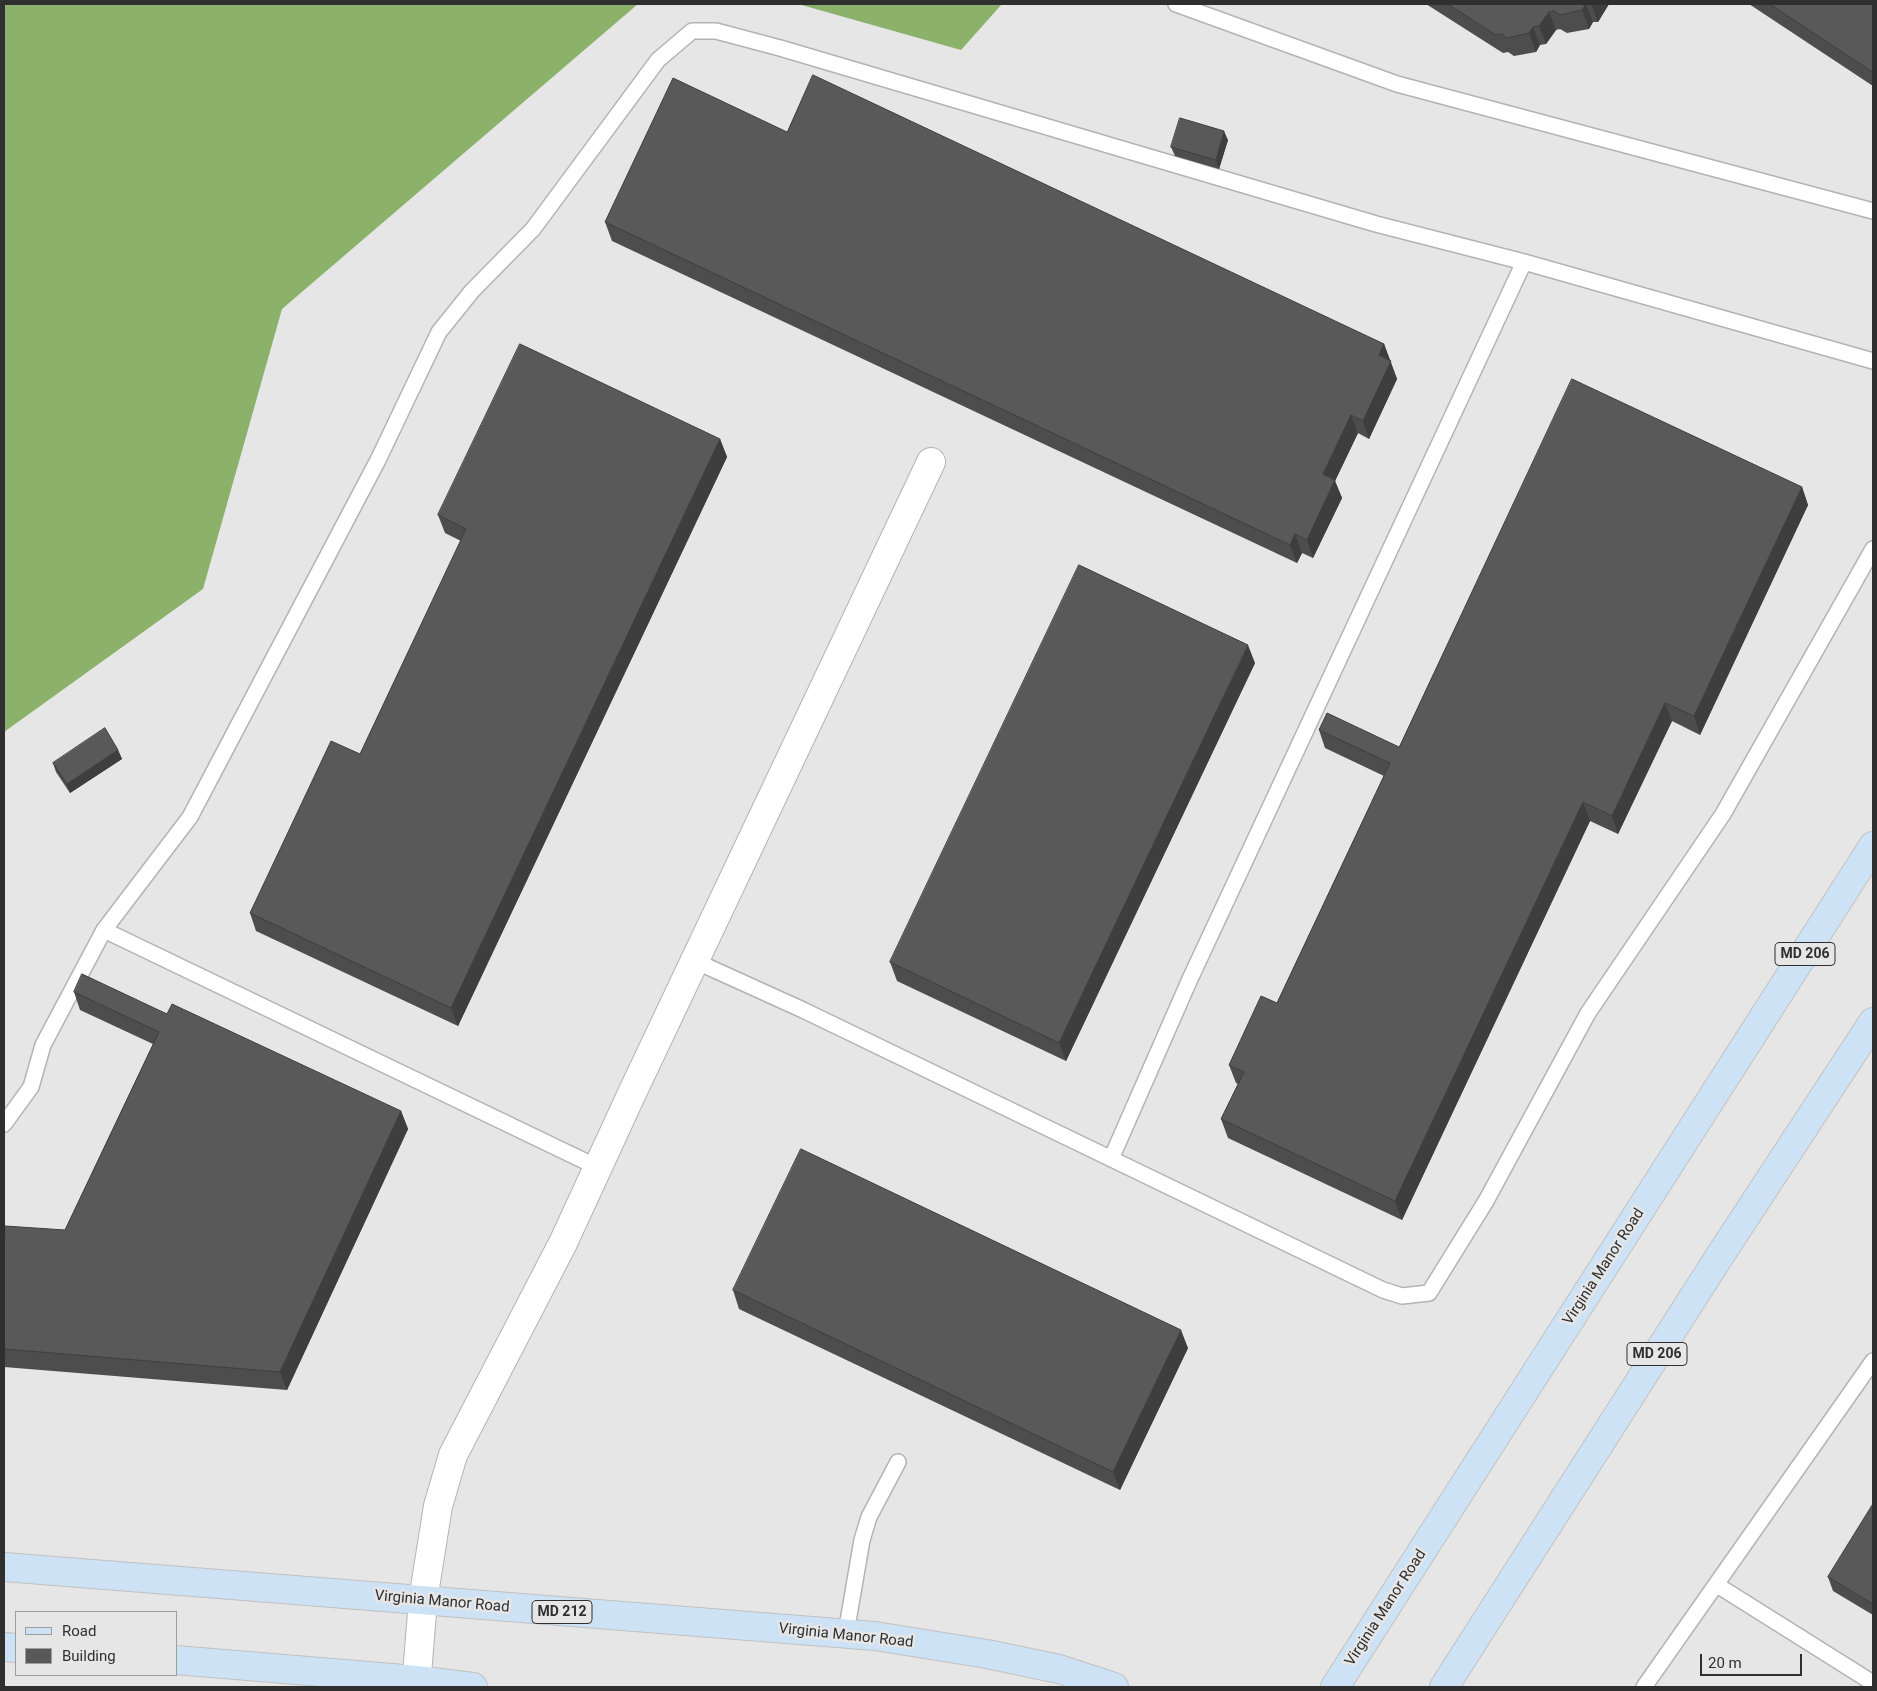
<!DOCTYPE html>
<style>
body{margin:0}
#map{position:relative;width:1877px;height:1691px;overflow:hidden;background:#e6e6e7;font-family:Roboto,sans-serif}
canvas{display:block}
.frame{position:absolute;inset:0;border:5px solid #2f2f30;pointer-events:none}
.legend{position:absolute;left:15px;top:1611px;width:162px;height:65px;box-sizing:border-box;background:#e6e6e7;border:1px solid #9d9d9e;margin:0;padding:6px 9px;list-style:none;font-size:15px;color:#2f2f30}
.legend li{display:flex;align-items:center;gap:10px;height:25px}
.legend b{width:25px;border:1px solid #9d9d9e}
.scale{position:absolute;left:1700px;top:1654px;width:102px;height:22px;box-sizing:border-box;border:2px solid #2f2f30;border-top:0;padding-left:6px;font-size:15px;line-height:18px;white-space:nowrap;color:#2f2f30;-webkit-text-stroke:4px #e6e6e7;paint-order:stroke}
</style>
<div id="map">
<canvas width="1877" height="1691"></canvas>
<div class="frame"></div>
<ul class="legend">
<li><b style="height:6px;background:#cde2f5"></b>Road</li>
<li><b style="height:14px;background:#5a595a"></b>Building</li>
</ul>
<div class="scale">20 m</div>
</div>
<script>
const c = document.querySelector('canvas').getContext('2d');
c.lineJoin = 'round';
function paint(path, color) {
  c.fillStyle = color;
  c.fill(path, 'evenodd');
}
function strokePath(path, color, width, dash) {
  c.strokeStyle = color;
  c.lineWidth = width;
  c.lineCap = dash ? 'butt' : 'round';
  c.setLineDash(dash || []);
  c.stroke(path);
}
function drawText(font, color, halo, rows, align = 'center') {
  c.font = font + ' Roboto,sans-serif';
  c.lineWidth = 5;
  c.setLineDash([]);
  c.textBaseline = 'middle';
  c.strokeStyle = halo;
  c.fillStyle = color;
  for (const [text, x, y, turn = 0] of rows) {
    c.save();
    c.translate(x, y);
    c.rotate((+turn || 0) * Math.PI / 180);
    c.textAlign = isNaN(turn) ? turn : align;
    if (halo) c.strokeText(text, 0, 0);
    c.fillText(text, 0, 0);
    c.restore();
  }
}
paint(new Path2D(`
 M4,4h634l-356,305 -79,280 -199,143z
 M798,4h204l-41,46z`), '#8cb16a');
const lane = new Path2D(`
 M1176,4l221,80 476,127
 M104,930l495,238
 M695,961l108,49 580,280 19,6 27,-3 57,-92 102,-188 135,-199 150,-265
 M4,1124l27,-37 12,-42 61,-115 86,-113 188,-357 61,-128 33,-41 61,-62 125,-169 34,-29h24l64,17 596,176 148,38 349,99
 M1111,1159l79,-180 334,-717
 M1717,1585l156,98
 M846,1633l16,-93 7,-23 29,-55
 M1644,1687l229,-326`);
const street = new Path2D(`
 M416,1687l7,-87 15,-94 15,-51 110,-212 70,-152 298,-629`);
const primary = new Path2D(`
 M4,1567l871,69 112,18 72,15 55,18
 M4,1647l12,1
 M176,1660l240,20 57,7
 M1335,1687l538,-841
 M1444,1687l277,-433 152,-232`);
strokePath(lane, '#b2b3b4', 18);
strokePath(street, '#b2b3b4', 30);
strokePath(primary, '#c1c1c1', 30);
strokePath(lane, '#fff', 15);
strokePath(street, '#fff', 28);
strokePath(primary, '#cde2f5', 28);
paint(new Path2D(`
 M1426,4h183l-11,18h-5l-4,7 -22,4 -7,-4 -4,1 -10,14 -6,1 -4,7 -22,4 -6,-4 -5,1z
 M1749,4h124v82z
 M787,132l597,212 13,35 -28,60 -11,-6 -23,48 7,17 -29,60 -11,-5 -5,10 -685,-322 -7,-19z
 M1228,140l-9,29 -44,-13 -4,-9z
 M720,439l7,18 -269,569 -202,-95 -6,-18 110,-159 101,-213 -16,-8 -7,-18z
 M1802,487l6,18 -108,230 -28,-14 -54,113 -28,-13 -188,399 -174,-82 -7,-19 17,-35 -2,-1 -7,-18 48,-62 107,-227 -59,-28 -6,-18 80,17z
 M1255,663l-189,398 -169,-80 -7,-19z
 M118,750l4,9 -52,34 -14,-21 -3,-9z
 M74,992l93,22 234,97 7,18 -121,261 -283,-23v-119l61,-18 88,-186 -73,-34z
 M733,1290l455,58 -68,142 -381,-181z
 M1873,1504v111l-40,-24 -5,-14z`), '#4d4d4d');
paint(new Path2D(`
 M1586,4l7,18 -4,7 -7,-19z
 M1591,4h18l-11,18z
 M1549,12l7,18 -10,14 -7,-18z
 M1533,27l7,18 -4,7 -7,-19z
 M1224,131l4,9 -9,29 -3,-9z
 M1384,344l13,35 -28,60 -6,-18 16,-66z
 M1351,415l7,18 -23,48 7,17 -29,60 -6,-18 16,-66z
 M720,439l7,18 -269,569 -7,-18z
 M1802,487l6,18 -108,230 -6,-19z
 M1295,534l7,19 -5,10 -7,-18z
 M1248,645l7,18 -189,398 -7,-18z
 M1665,703l7,18 -54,113 -6,-18z
 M118,750l4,9 -52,34 -3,-9z
 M1583,802l7,19 -188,399 -7,-19z
 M401,1111l7,18 -121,261 -7,-18z
 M1181,1330l7,18 -68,142 -7,-18z`), '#3f3e3f');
const building = new Path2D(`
 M1448,4h141h-3l-4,6 -22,5 -6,-4 -5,1 -10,14 -6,1 -4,6 -22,5 -5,-4 -6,1z
 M1770,4h103v68z
 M813,75l571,269 -5,11 12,6 -28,60 -12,-6 -28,59 12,6 -28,60 -12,-6 -5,11 -685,-323 68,-144 114,54z
 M1180,118l44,13 -8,29 -45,-13z
 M520,344l200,95 -269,569 -201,-95 81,-172 29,13 106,-225 -28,-14z
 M1572,379l230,108 -108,229 -29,-13 -53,113 -29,-14 -188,399 -174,-82 23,-47 -15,-7 32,-69 16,7 113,-240 -71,-33 8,-17 72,34z
 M1079,565l169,80 -189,398 -169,-81z
 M105,728l13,22 -51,34 -14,-21z
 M82,974l85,40 5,-10 229,107 -121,261 -276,-23v-101l1,-22 60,4 94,-198 -85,-40z
 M801,1149l380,181 -68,142 -380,-182z
 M1873,1504v100l-45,-27z`);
paint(building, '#5a595a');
strokePath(building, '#3f3e3f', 1);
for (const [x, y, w] of [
 [1805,954,60],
 [1657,1354,60],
 [562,1612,60]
]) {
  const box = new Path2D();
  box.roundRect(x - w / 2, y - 11.5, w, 23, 4);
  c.fillStyle = '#e6e6e7';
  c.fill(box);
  strokePath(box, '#2f2f30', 1);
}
drawText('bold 14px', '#2f2f30', null, [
 ["MD 206",1805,954],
 ["MD 206",1657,1354],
 ["MD 212",562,1612]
]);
drawText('15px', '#2f2f30', '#e6e6e7', [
 ["Virginia Manor Road",1604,1267,-57],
 ["Virginia Manor Road",442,1602,5],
 ["Virginia Manor Road",1386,1608,-57],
 ["Virginia Manor Road",846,1636,6]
]);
</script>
